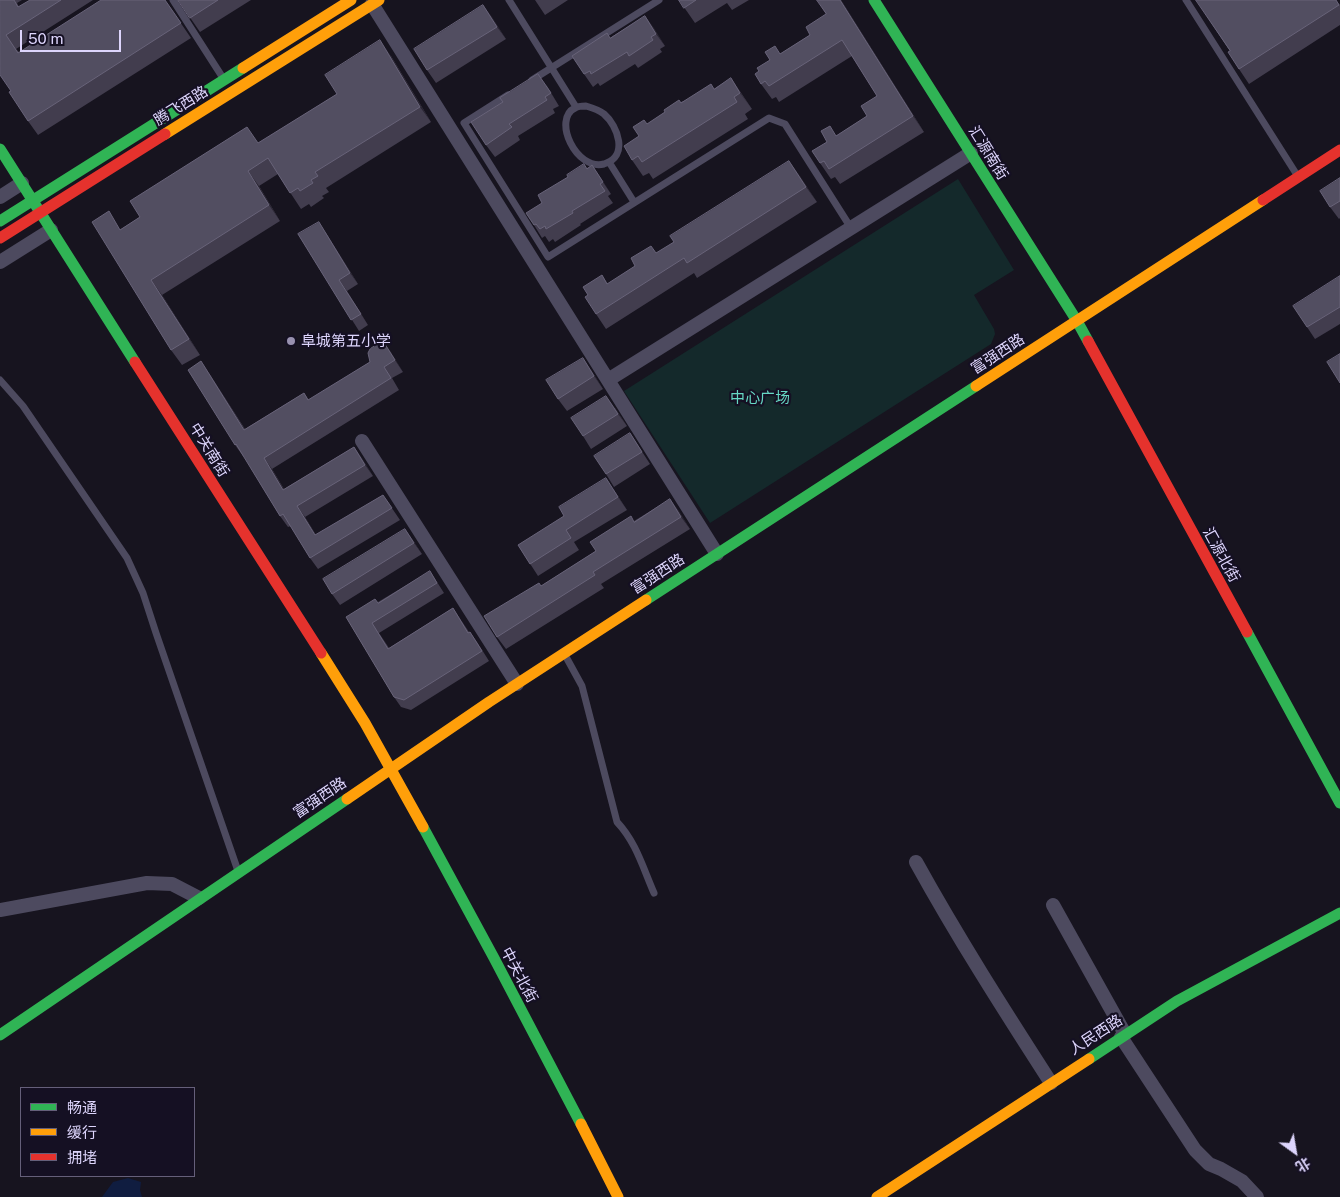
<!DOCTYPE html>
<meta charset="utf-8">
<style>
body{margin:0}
#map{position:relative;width:1340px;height:1197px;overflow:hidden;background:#17141f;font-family:"Public Sans","Noto Sans SC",sans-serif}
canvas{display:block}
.legend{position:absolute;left:20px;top:1087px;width:175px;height:90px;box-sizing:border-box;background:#151023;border:1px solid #655f7a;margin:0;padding:6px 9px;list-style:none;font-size:15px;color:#ddd5fc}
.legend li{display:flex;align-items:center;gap:10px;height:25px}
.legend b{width:25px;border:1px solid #655f7a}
.north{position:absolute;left:1270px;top:1127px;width:50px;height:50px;-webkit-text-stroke:4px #151023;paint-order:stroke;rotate:148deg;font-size:14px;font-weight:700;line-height:20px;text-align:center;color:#ddd5fc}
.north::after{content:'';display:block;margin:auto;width:18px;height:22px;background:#ddd5fc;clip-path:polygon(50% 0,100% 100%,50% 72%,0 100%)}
.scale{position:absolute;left:20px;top:30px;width:101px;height:22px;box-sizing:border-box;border:2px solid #ddd5fc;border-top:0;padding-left:6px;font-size:15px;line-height:18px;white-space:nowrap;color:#ddd5fc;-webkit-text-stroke:4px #151023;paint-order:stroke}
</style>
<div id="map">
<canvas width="1340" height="1197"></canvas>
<ul class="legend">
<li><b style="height:6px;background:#30b455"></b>畅通</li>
<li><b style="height:6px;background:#ff9f0a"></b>缓行</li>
<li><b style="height:6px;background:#e5322d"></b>拥堵</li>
</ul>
<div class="north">北</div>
<div class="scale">50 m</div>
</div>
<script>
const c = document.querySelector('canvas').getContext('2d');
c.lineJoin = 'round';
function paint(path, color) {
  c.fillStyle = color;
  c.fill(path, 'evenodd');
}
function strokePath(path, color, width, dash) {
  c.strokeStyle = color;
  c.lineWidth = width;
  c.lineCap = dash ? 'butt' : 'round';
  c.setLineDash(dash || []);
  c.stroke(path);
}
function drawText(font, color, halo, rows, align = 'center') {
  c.font = font + ' "Public Sans","Noto Sans SC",sans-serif';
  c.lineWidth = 4.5;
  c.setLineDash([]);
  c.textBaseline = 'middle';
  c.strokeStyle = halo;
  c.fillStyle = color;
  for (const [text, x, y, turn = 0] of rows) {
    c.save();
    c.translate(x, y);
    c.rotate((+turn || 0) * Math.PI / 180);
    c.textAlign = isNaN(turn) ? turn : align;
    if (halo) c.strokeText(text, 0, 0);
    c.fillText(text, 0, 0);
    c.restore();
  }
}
paint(new Path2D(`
 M958,179l56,91 -40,25 20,34 1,5 -4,10 -281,179 -86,-132z`), '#14292b');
paint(new Path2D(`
 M128,1178l13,4 -1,8 2,7h-40l11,-15z`), '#101d40');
strokePath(new Path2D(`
 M173,0l50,78
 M509,0l67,107
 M1186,0l111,175
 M532,80l127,-80
 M508,95l-44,28 84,134 221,-139 16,6 66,104
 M586,106c7,2 13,4 18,8 14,12 25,43 0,50 -28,7 -52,-45 -29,-56 3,-2 8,-2 11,-2z
 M609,162l25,40
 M0,380l23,26 104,152 16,35 13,40 82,238
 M565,655l17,31 35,136c19,20 26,46 37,71`), '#4d4a5f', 7);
strokePath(new Path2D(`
 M372,4l345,550
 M0,197l22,-14
 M0,262l51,-32
 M608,380l363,-227
 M362,441l155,243
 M916,862c42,76 88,148 135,221
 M1053,905l72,129
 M0,910l147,-27 25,1 27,14
 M1121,1037l74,113 14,14 12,5 21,12 15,16`), '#4d4a5f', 14);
strokePath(new Path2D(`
 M874,0l203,321 11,20
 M0,149l135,213
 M0,221l243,-153
 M646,600l330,-214
 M1247,632l93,171
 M423,827l71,131 87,166
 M0,1035l347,-236
 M1089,1059l88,-58 163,-88`), '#30b455', 11);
strokePath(new Path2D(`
 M243,68l108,-68
 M165,134l214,-134
 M976,386l287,-186
 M321,653l44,70 58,104
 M347,799l142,-97 157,-102
 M581,1124l37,73
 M877,1197l212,-138`), '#ff9f0a', 11);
strokePath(new Path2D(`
 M1263,200l77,-50
 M0,238l165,-104
 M1088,341l159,291
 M135,362l186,291`), '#e5322d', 11);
paint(new Path2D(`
 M0,0h22l-5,3 2,4 11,-7h63l-77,49 3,3 146,-52 26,38 -153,97 -10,-14 -17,-30z
 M178,0h73l-51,32z
 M535,0h33l-23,15z
 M679,0h70l-17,10 -5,-7 -32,20z
 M841,0l83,132 -84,52 -5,-7 -4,2 -11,-16 16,-27 31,-20 10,-20 -25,-40 -73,46 -3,-5 -4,2 -11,-15 -2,-13 21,-17 30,-19 16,-21z
 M1196,0h140l4,5v20l-91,59 -10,-15 -9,-18z
 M483,5l23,34 -70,44 -9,-13z
 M645,16l20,30 -5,3 2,3 -24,16 -3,-4 -35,22 -2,-3 -5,4 -9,-13 26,-36z
 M391,56l40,66 -105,66 3,4 -7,4 2,2 -13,9 -2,-3 -8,5 -23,-35 -19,12 21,35 -118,74 38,60 -18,10 -11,-15 -50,-121 216,-135z
 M731,78l21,31 -7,5 3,5 -95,60 -4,-6 -6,3 -11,-16 7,-24 8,-12 34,-22 33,-13z
 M547,86l12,20 -6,3 2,4 -37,23 2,4 -25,17 -9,-12z
 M789,161l28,41 -120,76 -3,-5 -88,56 -10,-15 -8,-19 14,-20 6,9 66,-42z
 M592,165l19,29 -3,2 5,7 -33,21 1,1 -26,17 -2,-3 -4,3 -4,-6 -3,2 -8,-13 53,-57z
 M1340,178v40l-1,1 -9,-12z
 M326,233l32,51 -11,7 21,34 -9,6 -61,-97z
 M1340,276v48l-25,15 -8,-12z
 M383,341l20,31 -11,6 7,12 -127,79 12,20 70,-42 19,29 -68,41 11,18 67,-40 17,25 -82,49 -8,-11 -19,-32 -3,1 -8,-11 -36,-60h-1l-8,-11 -26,-72 36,56 59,-36 5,7 61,-38z
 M591,370l12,19 -36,22 -9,-12z
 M615,408l12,18 -36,23 -8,-13z
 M630,433l20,31 -36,23 -8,-13z
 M614,490l13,20 -53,32 5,8 -41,26 -20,-31z
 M670,499l20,30 -89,55 3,4 -98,61 -9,-12 44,-51 55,-35 38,-30z
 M405,529l17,25 -82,51 -8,-11z
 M430,571l14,22 -65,40 10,15 64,-40 16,24h1l7,10 12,19 -78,49 -10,-3 -7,-10 -48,-80 32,-15z`), '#423d4e');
paint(new Path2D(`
 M840,0h1l83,132 -11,-16z
 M483,5l9,12 14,22 -9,-12z
 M645,16l9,12 11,18 -9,-12z
 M380,40l11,16 40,66 -11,-15z
 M538,74l9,12 12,20 -8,-13z
 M731,78l11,17 10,14 -12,-16z
 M789,161l11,15 17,26 -11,-15z
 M592,165l9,13 10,16 -8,-12z
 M248,171l11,15 21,35 -11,-16z
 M319,222l7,11 32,51 -8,-11z
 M151,280l11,15 38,60 -11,-16z
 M339,280l8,11 21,34 -7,-11z
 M383,341l8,11 12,20 -8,-12z
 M583,358l8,12 12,19 -9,-13z
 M201,361l8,12 43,68 -8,-11z
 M606,396l9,12 12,18 -9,-12z
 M354,447l8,11 11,18 -8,-11z
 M264,458l8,11 19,32 -8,-11z
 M606,478l8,12 13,20 -9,-13z
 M670,499l9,12 11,18 -9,-12z
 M297,506l8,11 18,30 -8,-12z
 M405,529l8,11 9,14 -8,-11z`), '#2a2633');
const building = new Path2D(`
 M0,0h14l4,7 12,-7h31l-55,35 12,18 83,-53h64l16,23 -153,98 -19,-29 2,-1 -11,-16z
 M178,0h40l-28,18z
 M679,0h17l-12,8z
 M817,0h23l73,116 -84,53 -5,-8 -4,2 -8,-12 15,-9 -6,-11 9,-5 6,10 31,-20 -6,-10 16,-10 -35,-56 -73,46 -4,-5 -4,3 -6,-10 4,-3 -2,-3 13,-8 -5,-8 10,-6 5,8 30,-19 -4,-8 20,-13z
 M1196,0h140l3,5 -100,64 -11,-17 2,-1z
 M483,5l14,22 -70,43 -13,-21z
 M645,16l11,18 -5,3 2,3 -24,16 -2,-4 -36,22 -1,-3 -6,3 -12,-18 35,-23 3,5z
 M380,40l40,67 -105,65 3,4 -7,4 2,3 -13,8 -2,-3 -8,5 -22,-35 -20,13 21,34 -118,75 38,59 -18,11 -79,-128 17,-11 11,19 20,-13 -10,-16 117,-74 11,16 79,-49 -12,-19z
 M538,74l13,19 -6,4 2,3 -38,24 3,3 -26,18 -15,-23 32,-20 -3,-4z
 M731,78l9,15 -6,4 3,5 -95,60 -4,-6 -6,4 -8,-14 15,-10 -6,-9 11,-7 3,4 18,-12 -1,-2 15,-10 2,3 30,-19 3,5z
 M789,161l17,26 -119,76 -3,-5 -88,56 -11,-17 3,-2 -5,-8 19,-12 5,9 28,-18 -4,-8 20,-12 5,7 18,-11 -4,-6z
 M584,164l3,5 5,-4 11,17 -3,2 5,7 -33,20 1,2 -27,16 -1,-3 -5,3 -4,-5 -2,1 -8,-12 16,-10 -4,-8 30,-18 -1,-2z
 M1340,178v23l-10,6 -10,-16z
 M319,222l31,51 -11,7 22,34 -10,6 -53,-86z
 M1340,276v31l-33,20 -14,-21z
 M383,341l12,19 -11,7 7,11 -127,80 19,32 71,-43 11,18 -68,41 18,29 68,-40 9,13 -82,50 -27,-44 -3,2 -44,-72 -1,1 -47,-75 13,-9 43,69 60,-37 4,7 62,-38 -2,-9 2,-4z
 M1340,354v29l-13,-21z
 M583,358l11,18 -36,23 -12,-19z
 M606,396l12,18 -35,22 -12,-18z
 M630,433l12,19 -36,22 -12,-18z
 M606,478l12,19 -52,33 5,8 -41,26 -12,-19 46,-29 -5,-9z
 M670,499l11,18 -88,55 2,3 -98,62 -13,-21 55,-33 2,3 55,-35 -6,-9 41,-26 3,6z
 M405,529l9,14 -82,51 -9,-15z
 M430,571l7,12 -65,40 16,26 65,-41 15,25 2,-1 12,19 -78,49 -10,-3 -48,-80 29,-18 3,4z`);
paint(building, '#524e61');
strokePath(building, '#686379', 1);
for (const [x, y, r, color] of [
 [291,341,5,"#9891af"]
]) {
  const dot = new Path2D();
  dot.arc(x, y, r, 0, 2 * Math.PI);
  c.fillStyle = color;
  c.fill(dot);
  strokePath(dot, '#151023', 2);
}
drawText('15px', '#ddd5fc', '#151023', [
 ["腾飞西路",181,106,-32],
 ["汇源南街",988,153,58],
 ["富强西路",998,354,-33],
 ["中关南街",209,450,58],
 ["汇源北街",1221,555,61],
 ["富强西路",658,574,-33],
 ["富强西路",320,798,-34],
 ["中关北街",519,975,62],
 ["人民西路",1096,1035,-33]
]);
drawText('15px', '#ddd5fc', '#151023', [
 ["阜城第五小学",301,341]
], 'left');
drawText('15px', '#66d7c4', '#151023', [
 ["中心广场",760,398]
]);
</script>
